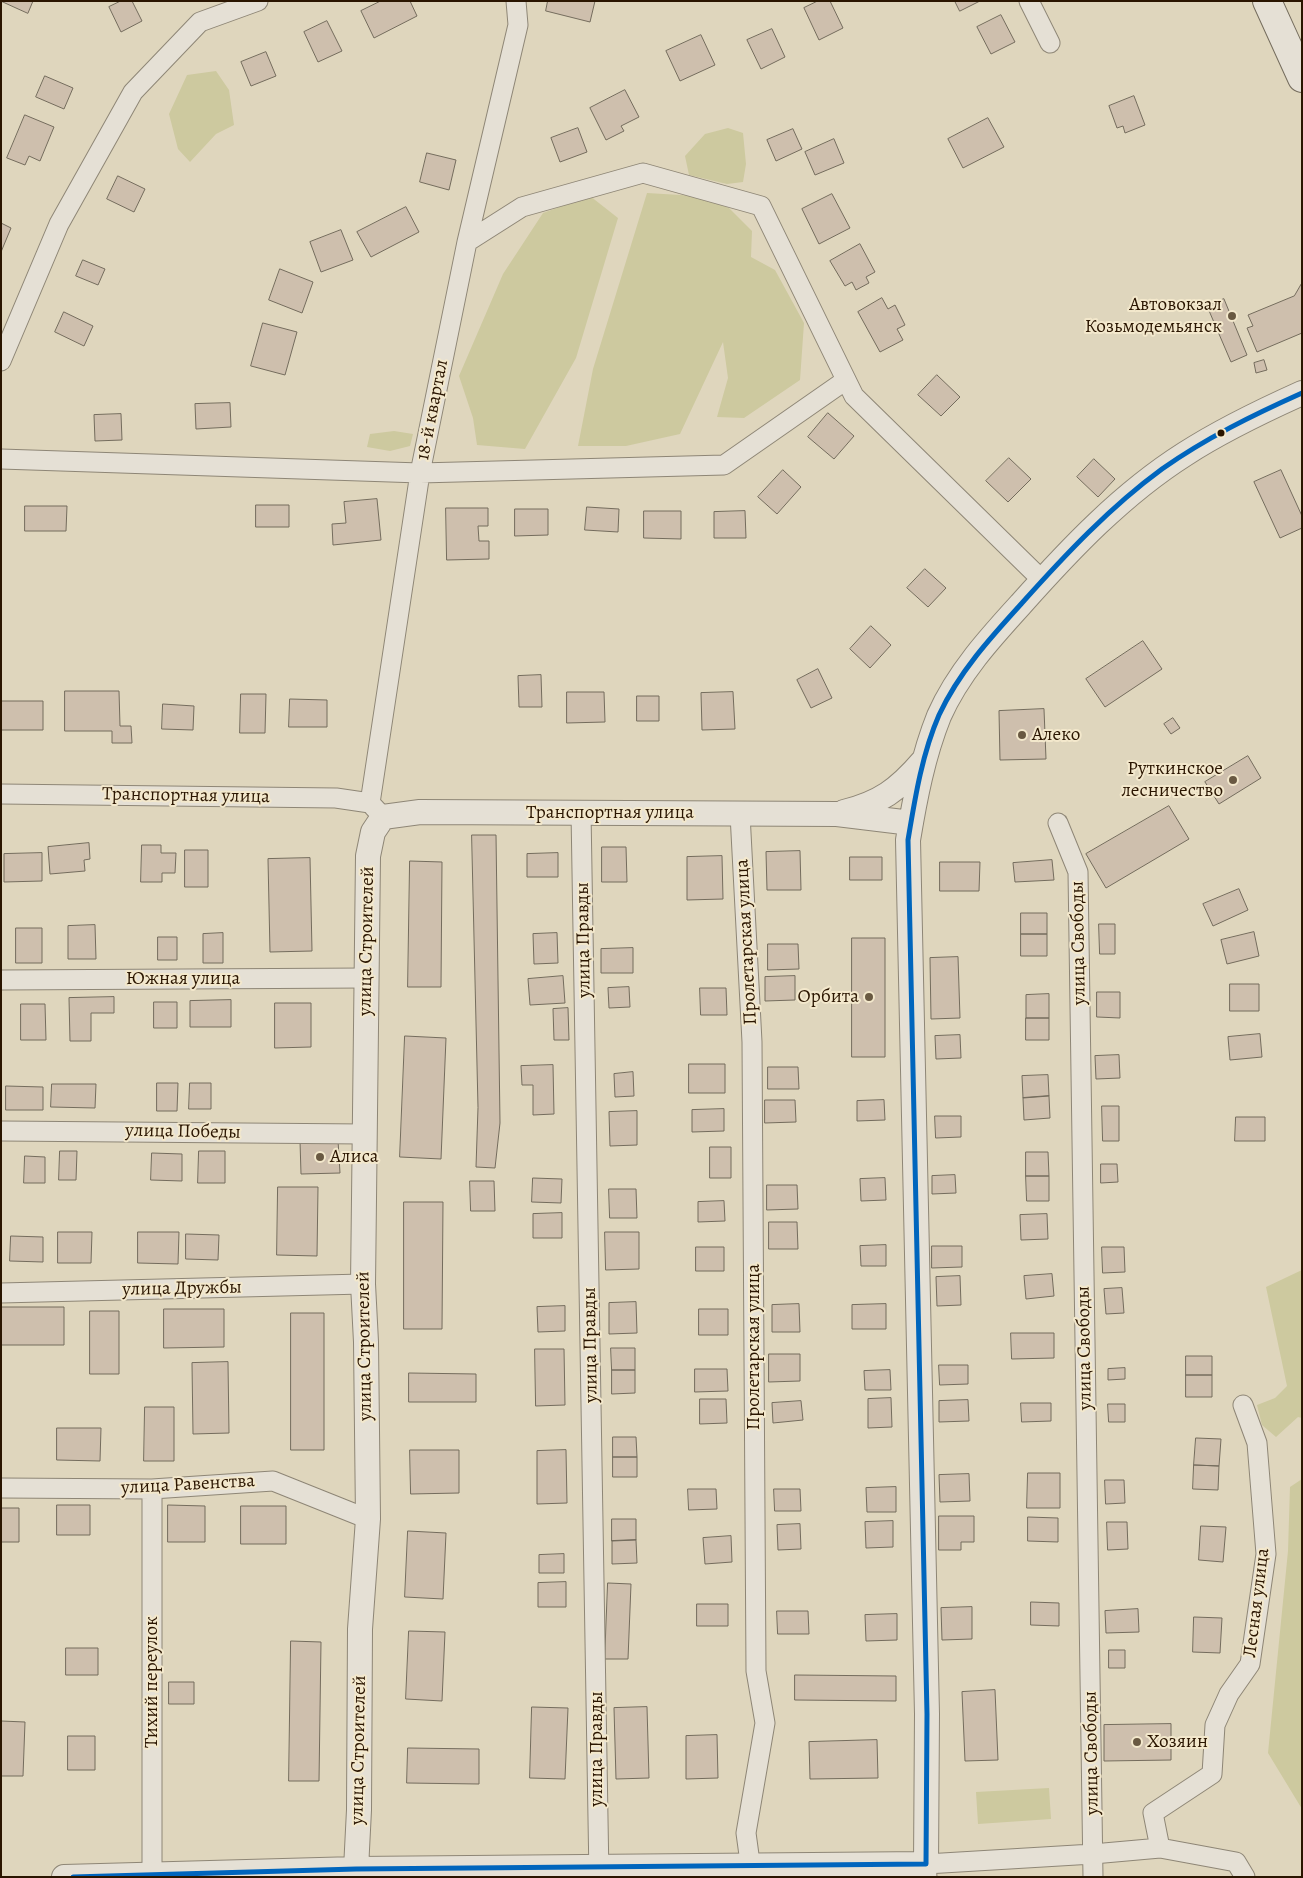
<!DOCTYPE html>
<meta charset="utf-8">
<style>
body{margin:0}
#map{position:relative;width:1303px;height:1878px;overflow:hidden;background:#dfd6bd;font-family:Alegreya,serif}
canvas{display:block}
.frame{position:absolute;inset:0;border:2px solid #2a1500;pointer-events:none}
</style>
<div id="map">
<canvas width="1303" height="1878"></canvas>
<div class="frame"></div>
</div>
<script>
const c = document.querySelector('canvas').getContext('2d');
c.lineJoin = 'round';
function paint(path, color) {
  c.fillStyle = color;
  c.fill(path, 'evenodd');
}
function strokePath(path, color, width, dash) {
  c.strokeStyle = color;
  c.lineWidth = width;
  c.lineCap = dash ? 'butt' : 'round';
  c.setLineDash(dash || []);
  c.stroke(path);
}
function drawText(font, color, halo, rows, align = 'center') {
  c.font = font + ' Alegreya,serif';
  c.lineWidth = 4;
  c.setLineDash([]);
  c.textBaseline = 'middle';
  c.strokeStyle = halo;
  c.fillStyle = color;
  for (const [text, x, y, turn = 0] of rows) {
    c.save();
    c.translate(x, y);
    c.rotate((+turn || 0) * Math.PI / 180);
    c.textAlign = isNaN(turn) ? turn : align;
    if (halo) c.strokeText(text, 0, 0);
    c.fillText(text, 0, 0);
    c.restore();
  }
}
paint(new Path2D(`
 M216,71l13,19 5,35 -18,9 -26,28 -12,-13 -9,-35 18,-39z
 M728,128l15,5 3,31 -3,18 -16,2 -38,-9 -4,-19 20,-22z
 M647,193l50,3 32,12 23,23 -1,26 24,13 29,53 -4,57 -56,38 -27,-1 11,-39 -5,-36 -43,92 -54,12h-48l15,-77z
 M590,196l28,22 -42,140 -51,91 -48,-4 -4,-27 -14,-42 44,-102 40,-61z
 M394,431l19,3 -3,12 -20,5 -23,-4 3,-13z
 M1302,1270v148l-4,-1 -22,20 -14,-12 -5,-20 18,-7 12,-12 -21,-99z
 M1302,1479v330l-34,-56 20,-202 2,-64z
 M1049,1788l2,31 -73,5 -2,-32z`), '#cdc99f');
const building = new Path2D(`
 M1,1h32l-5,12z
 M121,1h11l10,20 -21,11 -12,-25z
 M381,1h29l7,15 -43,22 -13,-27z
 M548,1h47l-5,21 -44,-11z
 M818,1h12l13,27 -24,12 -15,-32z
 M955,1h25l-20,10z
 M1001,15l14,27 -24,12 -14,-27z
 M327,21l15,30 -24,11 -14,-30z
 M772,29l13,28 -24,12 -14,-29z
 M701,35l14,30 -35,16 -14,-30z
 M266,52l10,24 -25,10 -10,-24z
 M45,76l28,12 -9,21 -28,-12z
 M625,90l14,27 -18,9 3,5 -18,9 -16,-32z
 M1134,96l11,29 -20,8 -2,-7 -6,2 -8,-22z
 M25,115l29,12 -14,34 -11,-5 -4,9 -18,-7z
 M988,118l16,29 -41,21 -15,-29z
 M578,128l9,24 -27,10 -9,-24z
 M793,129l9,20 -26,12 -9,-21z
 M834,139l10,24 -29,12 -10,-23z
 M427,153l29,7 -7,30 -29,-8z
 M118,176l27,13 -11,23 -27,-13z
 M832,194l18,34 -31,16 -17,-35z
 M406,207l13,25 -48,25 -14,-25z
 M1,223l10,5 -10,24z
 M341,230l12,30 -32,12 -11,-30z
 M860,244l15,28 -9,5 3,6 -13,7 -4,-8 -7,4 -15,-25z
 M83,260l22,9 -7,16 -22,-9z
 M280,269l33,13 -11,31 -33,-13z
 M1302,283v50l-45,19 -10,-24 6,-2 -5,-11 46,-19z
 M882,298l6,11 7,-4 10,20 -8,4 6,11 -23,12 -22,-40z
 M1224,299l23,56 -16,7 -24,-56z
 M64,312l29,14 -9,20 -29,-14z
 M263,323l34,9 -12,43 -34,-9z
 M1264,360l3,10 -11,3 -2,-10z
 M937,375l23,22 -19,19 -23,-21z
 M230,403l1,24 -35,2 -1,-25z
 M828,413l26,23 -20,23 -26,-22z
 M121,414l1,26 -27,1 -1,-26z
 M1009,458l22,21 -23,23 -22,-21z
 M1094,459l21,20 -17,18 -21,-20z
 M783,470l18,17 -24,27 -19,-17z
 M1281,470l21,46v12l-22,10 -26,-56z
 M377,499l4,41 -48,5 -1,-21 14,-1 -2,-21z
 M256,505h33v22h-33z
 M25,506h42l-1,25h-41z
 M587,507l32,2 -1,23 -33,-2z
 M446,508h42v18h-10l1,15h10v18l-42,1z
 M515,509h33v26l-33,1z
 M644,511h37v28l-37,-1z
 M745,511l1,27h-32v-26z
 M925,569l21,19 -18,19 -21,-19z
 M871,626l20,19 -21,23 -20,-19z
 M1143,641l19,28 -57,38 -19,-28z
 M818,669l14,29 -21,10 -14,-28z
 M541,675l1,32h-23l-1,-31z
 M65,691h54l1,35h11l1,17h-20v-12h-47z
 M567,692h37l1,30 -38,1z
 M733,692l2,37 -33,1 -1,-37z
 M241,694h25l-1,39h-25z
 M637,696h22v25h-22z
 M290,699l37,1v27h-38z
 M1,701h42v29h-42z
 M163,704l31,2 -1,24 -31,-1z
 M1044,709l2,50 -46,1 -1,-49z
 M1173,718l7,10 -9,6 -7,-10z
 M1248,756l13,22 -42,26 -14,-22z
 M1169,806l20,33 -83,49 -20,-34z
 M472,835h24l4,288 -5,45 -19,-1 2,-59z
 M89,843l1,16 -6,1 1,11 -35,3 -2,-27z
 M142,845h19v8h15l-1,20h-13v9h-21z
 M602,847h24l1,35h-25z
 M185,850h23v37h-23z
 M800,851l1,39h-34l-1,-38z
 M42,853v28l-38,1v-28z
 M558,853v24h-31v-23z
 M722,856l1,43 -36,1v-43z
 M850,857h32v23h-32z
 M310,858l2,93 -42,1 -2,-93z
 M1052,860l2,20 -39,2 -2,-19z
 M410,861l32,1 -1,125h-33z
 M940,862h40l-1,29h-39z
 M1239,889l9,21 -35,16 -10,-22z
 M1021,913h26v21h-26z
 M1099,924h16v30h-15z
 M95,925l1,34h-28v-33z
 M16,928h26v35h-26z
 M1254,932l5,24 -32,8 -6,-24z
 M223,933v30h-20v-29z
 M557,933l1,30 -24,1 -1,-30z
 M1021,934h26v22h-26z
 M158,937h19v23h-19z
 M852,938h33v119h-33z
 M768,944h30l1,25 -31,1z
 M633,948v25h-32v-24z
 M958,957l2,61 -29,1 -1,-61z
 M563,976l2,27 -35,2 -2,-26z
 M795,976v24l-30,1v-24z
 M1230,984h29v27h-29z
 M629,987l1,20 -21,1 -1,-20z
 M700,988h26l1,27h-26z
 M1097,992h23v26l-23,-1z
 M1049,994v24h-23v-23z
 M114,997v16h-23v28h-21l-1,-43z
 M231,1000v27h-41v-26z
 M154,1002h23v26h-23z
 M275,1003h36v44l-36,1z
 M21,1004h24l1,36h-25z
 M568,1008l1,32h-15l-1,-31z
 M1026,1018h23v22h-23z
 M1260,1034l2,23 -32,3 -2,-23z
 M960,1035l1,23 -25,1 -1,-23z
 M405,1036l41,2 -5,121 -41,-2z
 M1119,1055l1,23 -24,1 -1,-23z
 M689,1064h36v29h-36z
 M553,1065l1,49 -21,1v-30h-11l-1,-19z
 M768,1067h30l1,22h-31z
 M633,1072l1,24 -19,1 -1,-23z
 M1048,1075l1,21 -26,2 -1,-22z
 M157,1083h21l-1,28h-20z
 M190,1083h21v26h-22z
 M52,1084h44l-1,24 -44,-1z
 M6,1086l37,1v23h-37z
 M1049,1096l1,22 -26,2 -1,-22z
 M765,1100h30l1,22 -31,1z
 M884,1100l1,20 -28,1v-20z
 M1102,1106h17v35h-16z
 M724,1109v22l-32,1v-22z
 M637,1111v34l-27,1 -1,-34z
 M935,1116h26v21l-25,1z
 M1236,1117h29v24h-30z
 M338,1140l2,33 -39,1 -1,-33z
 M710,1147h21v31h-21z
 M60,1151h17l-1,29h-17z
 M199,1151h26v32h-27z
 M1026,1152h22l1,24h-23z
 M152,1153l30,1v27l-31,-1z
 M25,1156l20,1v26h-21z
 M1101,1164h16l1,18 -17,1z
 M955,1175l1,18 -24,1v-18z
 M1026,1176h23v25h-22z
 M533,1178l29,1 -1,24 -29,-1z
 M885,1178l1,22 -25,1 -1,-22z
 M470,1181h24l1,30h-24z
 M767,1185h30l1,24 -31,1z
 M278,1187h40l-1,69 -40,-1z
 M609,1189h27l1,29h-27z
 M724,1201l1,20 -27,1v-20z
 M404,1202h39l-1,127h-38z
 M562,1213v25h-29v-24z
 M1047,1214l1,25 -27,1 -1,-25z
 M769,1222h28l1,27h-29z
 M58,1232h34l-1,31h-33z
 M138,1232h41l-1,32 -40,-1z
 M605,1232h34v37l-33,1z
 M186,1234l33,1 -1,25 -32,-1z
 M11,1236l32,1v25l-33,-1z
 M886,1245v21h-25l-1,-20z
 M932,1246h30v21l-30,1z
 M696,1247h28v24h-28z
 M1102,1247h22l1,25 -22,1z
 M1052,1274l2,22 -28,3 -2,-23z
 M960,1276l1,29 -24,1 -1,-29z
 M1122,1288l2,25 -18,1 -2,-25z
 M636,1302l1,31 -28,1v-31z
 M799,1304l1,28h-28v-27z
 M886,1304v25h-34v-24z
 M565,1306v25l-27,1 -1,-25z
 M1,1307h63v38h-63z
 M164,1309h60v38l-60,1z
 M699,1309h29v26h-29z
 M90,1311h29v63h-29z
 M291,1313h33v137h-33z
 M1011,1333h43v25l-42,1z
 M611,1348h24v22h-23z
 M535,1349h29l1,56 -29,1z
 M769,1354h31v27l-31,1z
 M1186,1356h26v19h-26z
 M228,1362l1,71 -36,1 -1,-71z
 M939,1365h29v19l-28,1z
 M1125,1368v11l-17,1v-11z
 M695,1369h32l1,22 -33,1z
 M612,1370h23v23l-23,1z
 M890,1370l1,20h-26l-1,-19z
 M409,1373l67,1v28h-67z
 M1186,1375h26v22h-26z
 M891,1398l1,29 -24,1v-29z
 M700,1399h26l1,24 -27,1z
 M968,1400l1,21 -30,1v-21z
 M801,1401l2,19 -30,3 -1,-20z
 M1021,1403h30v18l-29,1z
 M1108,1404h17v18h-16z
 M145,1407h29v54h-30z
 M57,1428h44l-1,33 -43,-1z
 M613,1437h23l1,20h-24z
 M1196,1438l25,1 -2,27 -25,-1z
 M410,1450h49v43l-48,1z
 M566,1450l1,53 -30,1v-53z
 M613,1457h24v20h-24z
 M1194,1465l25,1 -1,24 -25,-1z
 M1028,1473h32v35h-33z
 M969,1474l1,27 -30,1 -1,-27z
 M1105,1480h19l1,23 -19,1z
 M896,1487v25h-29l-1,-24z
 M688,1489h28l1,20 -28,1z
 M774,1489h26l1,22h-26z
 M57,1505h33v30h-33z
 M168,1505l37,1v36h-37z
 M241,1506h45v38h-45z
 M1,1508h18v34h-18z
 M939,1516h35v26h-13v8h-22z
 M1028,1517l30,1v24l-30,-1z
 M612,1519h24v21l-24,1z
 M893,1521v26l-27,1 -1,-26z
 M1107,1522h20l1,27 -20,1z
 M800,1524l1,25 -23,1 -1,-25z
 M1201,1526l25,1 -3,35 -24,-2z
 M408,1531l38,2 -3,66 -38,-2z
 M731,1536l1,26 -27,2 -2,-26z
 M636,1540l1,23 -25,1v-23z
 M564,1554v19h-25v-18z
 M566,1582v25h-28v-24z
 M608,1583l23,1 -3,75h-23z
 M1031,1602l28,1v23l-28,-1z
 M697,1604h31v22h-31z
 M972,1607v32l-30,1 -1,-32z
 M1138,1609l1,23 -33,1 -1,-22z
 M777,1611h31l1,23h-31z
 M897,1614v26l-31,1 -1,-26z
 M1194,1617l28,1 -2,35 -27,-1z
 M409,1631l36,1 -3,69 -36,-2z
 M291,1641l30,1 -2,139h-30z
 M66,1648h32v27h-32z
 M1109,1650h16v18h-16z
 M795,1675l101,1v25l-101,-1z
 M169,1682h25v22h-25z
 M995,1690l3,70 -33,1 -3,-69z
 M532,1707l36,1 -3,71 -35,-1z
 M647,1707l2,71 -33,1 -2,-71z
 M1,1721l24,1 -2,54h-22z
 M1171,1724v36l-67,1v-36z
 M717,1735l1,43 -32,1v-43z
 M68,1736h27v34h-27z
 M877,1740l1,38 -68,1 -1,-37z
 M408,1748l71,1v35l-72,-1z`);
paint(building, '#cebfad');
strokePath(building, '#746c5d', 1);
const minor = new Path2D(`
 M1029,1l21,42
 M467,242l55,-35 121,-34 118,33 93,190 188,184
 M1,361l58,-137 74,-132 67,-70 58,-21
 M1,459l419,14 304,-8 122,-85
 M1,794l335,4 34,5
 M581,812l18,1065
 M740,814l12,228 4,629 9,52 -19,110 6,44
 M383,817l-13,-14 50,-330 47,-231 51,-217 -2,-24
 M1058,823l20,49 15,1005
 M1,980l365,-2
 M1,1131l363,3
 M1,1293l362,-9
 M1243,1405l14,38 9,111 -16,110 -21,30 -14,31 -3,49 -59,39 7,35 76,14 9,15
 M1,1488l151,1 121,-8 95,38
 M152,1489v386
 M927,1877l-1,-13 167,-10 67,-6`);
const tertiary = new Path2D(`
 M844,812c36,-9 54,-22 79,-51
 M356,1869l3,-59 1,-181 8,-110 -2,-177 -3,-58 5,-428 5,-24 10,-15 37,-5 417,2 74,9
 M64,1877l292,-8 570,-5 1,-150 -19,-874c7,-42 15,-84 31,-124 19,-43 51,-78 82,-112 49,-55 101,-110 164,-150 37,-24 77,-43 117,-61`);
const secondary = new Path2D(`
 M1267,1l35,77`);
strokePath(minor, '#8e8676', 21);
strokePath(tertiary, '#8e8676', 26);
strokePath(secondary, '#746c5d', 30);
strokePath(minor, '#e5e0d5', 19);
strokePath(tertiary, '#e5e0d5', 24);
strokePath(secondary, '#e5e0d5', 28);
strokePath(new Path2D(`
 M73,1877l283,-8 570,-5 1,-150 -19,-874c7,-42 14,-86 31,-125 20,-43 52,-78 83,-112 43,-48 88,-96 140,-134 44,-31 91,-54 140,-76`), '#0065bd', 5);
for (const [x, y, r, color] of [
 [1232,316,5,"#695942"],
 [1221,433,4.5,"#2a1500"],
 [1022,735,5,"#695942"],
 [1233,780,5,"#695942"],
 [869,997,5,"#695942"],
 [320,1157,5,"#695942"],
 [1137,1742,5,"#695942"]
]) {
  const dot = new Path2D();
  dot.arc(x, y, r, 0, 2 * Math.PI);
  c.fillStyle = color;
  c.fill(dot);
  strokePath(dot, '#f3e8cc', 2);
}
drawText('19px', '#2a1500', '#f3e8cc', [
 ["Автовокзал",1222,305],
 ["Козьмодемьянск",1222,327],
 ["Алеко",1032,735,"left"],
 ["Руткинское",1223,769],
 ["лесничество",1223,791],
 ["Орбита",859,997],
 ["Алиса",330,1157,"left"],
 ["Хозяин",1147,1742,"left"]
], 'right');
drawText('19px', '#2a1500', '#f3e8cc', [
 ["18-й квартал",433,410,-79],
 ["Транспортная улица",186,796,1],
 ["Транспортная улица",610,813],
 ["улица Правды",584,940,-91],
 ["улица Строителей",367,941,-89],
 ["Пролетарская улица",747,942,-93],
 ["улица Свободы",1079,943,-91],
 ["Южная улица",183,979],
 ["улица Победы",183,1132,1],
 ["улица Дружбы",182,1289,-1],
 ["улица Правды",591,1345,-91],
 ["улица Строителей",365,1346,-91],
 ["Пролетарская улица",754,1347,-90],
 ["улица Свободы",1085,1348,-91],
 ["улица Равенства",188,1485,-3],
 ["Лесная улица",1257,1603,-83],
 ["Тихий переулок",152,1682,-90],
 ["улица Правды",597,1749,-90],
 ["улица Строителей",359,1750,-89],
 ["улица Свободы",1092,1753,-91]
]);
</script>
